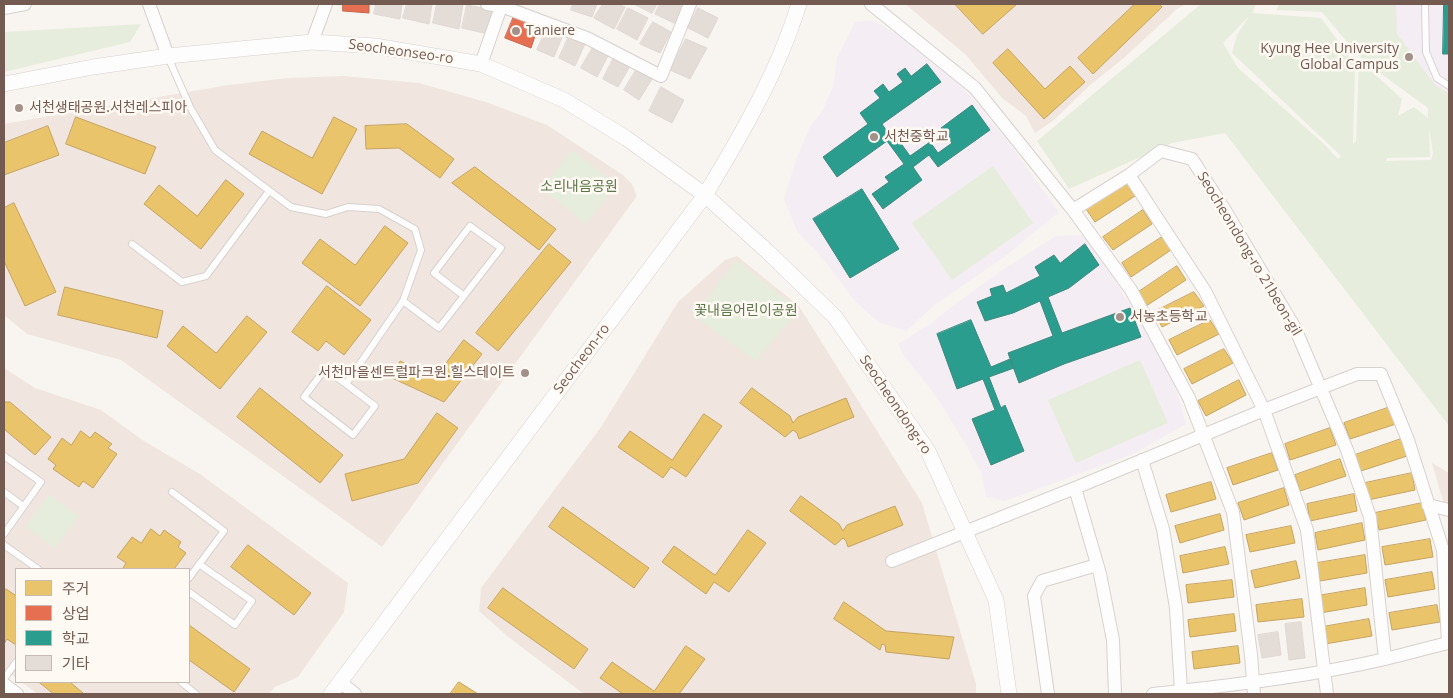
<!DOCTYPE html>
<meta charset="utf-8">
<style>
body{margin:0}
#map{position:relative;width:1453px;height:698px;overflow:hidden;background:#f8f4f0;font-family:"Open Sans","Noto Sans KR",sans-serif}
canvas{display:block}
.frame{position:absolute;inset:0;border:5px solid #745b51;pointer-events:none}
.legend{position:absolute;left:15px;top:568px;width:175px;height:115px;box-sizing:border-box;background:#fef9f3;border:1px solid #c7bab2;margin:0;padding:6px 9px;list-style:none;font-size:15px;color:#745b51}
.legend li{display:flex;align-items:center;gap:10px;height:25px}
.legend b{width:25px;border:1px solid #c7bab2}
</style>
<div id="map">
<canvas width="1453" height="698"></canvas>
<div class="frame"></div>
<ul class="legend">
<li><b style="height:14px;background:#e9c46a"></b>주거</li>
<li><b style="height:14px;background:#e76f51"></b>상업</li>
<li><b style="height:14px;background:#2a9d8f"></b>학교</li>
<li><b style="height:14px;background:#e4ddd7"></b>기타</li>
</ul>
</div>
<script>
const c = document.querySelector('canvas').getContext('2d');
c.lineJoin = 'round';
function paint(path, color) {
  c.fillStyle = color;
  c.fill(path, 'evenodd');
}
function strokePath(path, color, width, dash) {
  c.strokeStyle = color;
  c.lineWidth = width;
  c.lineCap = dash ? 'butt' : 'round';
  c.setLineDash(dash || []);
  c.stroke(path);
}
function drawText(font, color, halo, rows, align = 'center') {
  c.font = font + ' "Open Sans","Noto Sans KR",sans-serif';
  c.lineWidth = 5;
  c.setLineDash([]);
  c.textBaseline = 'middle';
  c.strokeStyle = halo;
  c.fillStyle = color;
  for (const [text, x, y, turn = 0] of rows) {
    c.save();
    c.translate(x, y);
    c.rotate((+turn || 0) * Math.PI / 180);
    c.textAlign = isNaN(turn) ? turn : align;
    if (halo) c.strokeText(text, 0, 0);
    c.fillText(text, 0, 0);
    c.restore();
  }
}
paint(new Path2D(`
 M905,4h281l-9,5 -52,48 -36,29 -35,34 -19,13 -9,-17 -24,-18 -36,-43z
 M343,76l76,7 67,19 61,23 76,50 9,9 5,12 -255,351 -261,-187 -94,-26 -23,-19v-191l224,-39 60,-7z
 M737,256l62,50 123,197 54,181v10h-392l-77,-58 -28,-25 2,-23 120,-161 77,-125 47,-42z
 M4,368l31,20 66,22 43,31 56,33 148,109 -4,29 -46,65 -23,10 -6,7h-231l-17,-12h168v-113h-173v109l-12,-9z
 M1432,463l17,10v48z`), '#f0e6df');
paint(new Path2D(`
 M1324,4h125v106z
 M873,20l27,16 40,31 30,28 39,48 50,69 -52,43 -71,49 -30,27 -28,-9 -25,-23 -28,-38 -28,-30 -13,-32 12,-39 14,-34 11,-13 12,-26 4,-29 18,-36z
 M1082,235l15,17 59,94 22,49 8,29 -53,30 -128,47 -19,-4 -4,-23 -17,-31 -30,-48 -32,-41 -5,-10 32,-20 28,-22 44,-32 54,-34z`), '#f4eef4');
paint(new Path2D(`
 M1201,4h55l-4,9 69,5 34,46 -2,80 3,-3 3,-81 43,39 -4,17 16,-9 14,11v-10l-52,-38 -19,-16 -35,-42 -46,-2 3,-6h117l1,30 39,52 13,7v333l-224,-293 -53,10 -103,46 -32,-48zM1249,16l-12,19 -5,18 109,103 -3,3 -15,-16 -85,-75 -15,-25zM1429,128l4,25 -2,7 -45,1 1,-3 43,-1z
 M141,24l-11,18 -126,30v-40z
 M572,150l45,35 -31,39 -44,-35z
 M993,166l40,57 -81,57 -40,-57z
 M736,260l63,50 -43,51 -59,-43 14,-25z
 M1140,360l28,63 -92,40 -28,-63z
 M49,494l30,22 -24,32 -30,-21z`), '#e7eddc');
const homes = new Path2D(`
 M955,4h62l-34,30z
 M1135,4h24l3,3 -69,67 -15,-16z
 M1008,49l37,40 25,-23 15,16 -41,37 -51,-56z
 M76,117l80,30 -11,27 -79,-30z
 M334,117l23,12 -35,65 -73,-40 13,-23 50,27z
 M407,124l47,35 -14,19 -41,-30 -33,1 -1,-23z
 M48,126l11,29 -55,20v-32z
 M475,167l81,62 -17,21 -87,-67z
 M226,180l18,14 -43,55 -57,-45 15,-19 38,31z
 M1126,182l9,14 -40,26 -9,-13z
 M14,203l42,89 -31,14 -21,-45v-53z
 M1143,210l9,14 -39,26 -10,-13z
 M385,226l23,17 -48,63 -58,-43 18,-24 35,26z
 M1162,237l9,13 -40,27 -9,-14z
 M549,244l22,18 -73,89 -22,-18z
 M1177,266l9,14 -40,26 -9,-13z
 M327,286l44,34 -27,35 -18,-14 -8,10 -26,-19z
 M65,287l98,24 -6,27 -99,-23z
 M1194,292l10,14 -42,21 -8,-15z
 M247,316l20,16 -47,57 -53,-43 16,-20 33,27z
 M1210,320l9,14 -42,21 -8,-15z
 M464,340l18,14 -38,48 -52,-24 8,-17 35,16z
 M1224,349l9,14 -41,21 -8,-15z
 M1239,380l7,15 -40,21 -8,-15z
 M260,388l83,67 -23,28 -83,-66z
 M752,388l38,28 3,7 5,-6 48,-19 8,19 -55,22 -2,-6 -4,-3 -8,7 -45,-34z
 M4,402h6l41,35 -16,18 -31,-26z
 M1390,407l6,17 -46,15 -6,-16z
 M437,413l21,15 -40,55 -66,18 -7,-27 59,-15z
 M704,414l18,12 -36,51 -15,-10 -8,11 -45,-31 12,-16 42,29z
 M1330,428l6,17 -46,15 -5,-16z
 M81,431l9,7 5,-6 17,12 -4,4 9,6 -24,34 -10,-7 -4,6 -26,-18 3,-4 -8,-6 14,-21 9,7z
 M1401,439l6,17 -46,15 -6,-16z
 M1272,453l6,17 -45,15 -6,-17z
 M1340,459l6,17 -46,15 -5,-16z
 M1412,473l3,17 -47,10 -3,-17z
 M1211,482l5,17 -45,13 -5,-17z
 M1284,488l5,17 -45,15 -6,-17z
 M1354,494l3,17 -47,10 -3,-17z
 M801,496l38,28 4,7 4,-6 48,-19 8,19 -55,22 -2,-6 -3,-3 -8,7 -45,-34z
 M1422,503l4,17 -47,10 -4,-17z
 M563,507l86,61 -15,20 -85,-61z
 M1220,514l4,16 -44,13 -5,-17z
 M1362,523l3,17 -47,10 -3,-17z
 M1291,526l4,17 -45,9 -4,-17z
 M151,529l9,7 4,-6 17,12 -3,5 8,6 -12,16h-49l-2,-1 3,-5 -9,-6 15,-20 9,6z
 M748,530l18,13 -37,49 -15,-10 -8,12 -44,-32 12,-16 41,29z
 M1430,539l3,18 -48,8 -3,-18z
 M248,545l63,48 -17,22 -63,-48z
 M1225,547l4,17 -46,9 -3,-17z
 M1365,555l2,18 -47,8 -3,-18z
 M1296,561l4,17 -45,10 -4,-17z
 M1432,572l3,17 -47,8 -3,-17z
 M1232,580l2,17 -46,6 -2,-18z
 M503,588l85,61 -14,20 -86,-61z
 M1365,588l2,17 -47,8 -3,-17z
 M6,589l9,6 1,-2v52l-9,-6 -3,5v-53z
 M1302,599l2,18 -46,5 -2,-17z
 M844,602l42,29 68,6 -5,22 -63,-7 -1,-7 -3,-1 -2,6 -46,-31z
 M1437,605l3,17 -48,8 -3,-17z
 M1234,614l2,17 -46,6 -2,-17z
 M1369,619l3,17 -47,8 -3,-17z
 M189,625l61,44 -16,23 -45,-32z
 M686,646l19,13 -26,35h-56l-23,-16 12,-16 42,29z
 M1238,646l2,17 -46,6 -2,-17z
 M39,682h31l13,11 -1,1h-28z
 M459,682l19,12h-28z`);
paint(homes, '#e9c46a');
strokePath(homes, '#c6a462', 1);
const shops = new Path2D(`
 M343,4h26v9l-26,-2z
 M514,16l24,11 -7,21 -26,-10z`);
paint(shops, '#e76f51');
strokePath(shops, '#c46951', 1);
const schools = new Path2D(`
 M1444,4h5v50h-6z
 M927,64l14,18 -59,42 6,9 4,-2 18,25 20,-14 8,11 14,-10 -11,-15 31,-23 18,25 -52,37 -9,-12 -16,12 9,13 -39,29 -11,-15 17,-12 -4,-5 19,-13 -17,-23 -50,36 -14,-20 45,-33 -8,-11 20,-15 -6,-7 9,-7 6,8 14,-10 -6,-8 8,-6 6,8z
 M862,189l37,60 -49,29 -37,-59z
 M1085,244l14,21 -30,23 -21,9 14,36 68,-25 11,29 -77,27 -45,19 -11,-30 45,-17 -13,-35 -27,12 -28,8 -8,-19 15,-6 -2,-7 13,-4 3,8 34,-17 -5,-9 19,-12 6,8z
 M971,320l20,47 19,-8 4,9 -25,9 12,31 4,-3 19,46 -33,14 -19,-46 23,-9 -12,-31 -26,10 -20,-55z`);
paint(schools, '#2a9d8f');
strokePath(schools, '#40897c', 1);
const building = new Path2D(`
 M376,4h26l-2,15 -26,-5z
 M407,4h25l-3,20 -26,-6z
 M437,4h26l-4,25 -26,-6z
 M573,4h24l-5,13 -21,-7z
 M603,4h16l6,3 -11,22 -20,-11z
 M634,4h23l-5,9z
 M660,4h27l-11,20 -21,-10z
 M467,5l25,5 -4,24 -26,-6z
 M628,8l20,10 -11,22 -20,-11z
 M698,8l20,10 -10,20 -20,-10z
 M653,22l18,10 -11,21 -20,-9z
 M547,28l16,7 -9,22 -17,-7z
 M569,36l16,8 -10,22 -16,-8z
 M686,39l21,9 -17,31 -20,-9z
 M593,47l15,9 -11,21 -16,-9z
 M614,57l16,9 -12,21 -15,-8z
 M636,70l16,9 -13,21 -15,-10z
 M661,87l23,13 -12,23 -23,-12z
 M1301,622l4,36 -16,2 -4,-36z
 M1278,632l3,23 -19,3 -4,-23z`);
paint(building, '#e4ddd7');
strokePath(building, '#e0d7d2', 1);
const service = new Path2D(`
 M1425,4l1,48 11,26 12,8
 M168,57l22,50 25,43 76,57 35,7 22,-7 31,2 36,20 6,21 -18,51 -57,83 -21,-15 -21,28 49,38 22,-29 -29,-22
 M132,244l50,38 24,-6 63,-85
 M403,301l36,27 62,-80 -31,-22 -36,47 30,23
 M4,456l37,26 -37,52
 M4,492l19,14
 M172,492l52,39 -35,47
 M4,545l34,24
 M189,592l46,33 17,-24 -53,-37
 M4,679l12,-17
 M181,682l15,12`);
const minor = new Path2D(`
 M149,4l19,52
 M487,4l14,2 86,32 74,38 29,-72
 M871,4l104,84 98,122 58,80 58,108 44,114 18,143 3,39
 M4,8l21,-4
 M312,42l14,-38
 M481,64l21,-60
 M1129,175l76,116 59,119 43,120 20,164
 M1073,210l56,-35 32,-24 31,8 34,53 69,116 52,122 23,67 15,142
 M1142,460l21,69 13,79 5,83
 M1075,488l25,86 13,66 2,54
 M1428,505l21,5
 M892,561l183,-73 189,-78 93,-36h24l27,66 35,110 5,93c-21,5 -42,11 -63,16 -76,18 -155,26 -232,35
 M340,682l15,12
 M4,684l13,10
 M1048,694l-14,-98 8,-15 55,-16`);
const tertiary = new Path2D(`
 M4,84l89,-17 75,-11 144,-14 63,4 106,18 83,36 62,38 79,57 63,57 67,65 93,134 68,149 13,94
 M331,694l374,-499c37,-61 73,-123 94,-191`);
strokePath(service, '#d7d1ce', 8);
strokePath(minor, '#d7d1ce', 14);
strokePath(tertiary, '#d7d1ce', 16);
strokePath(service, '#fefdfd', 6);
strokePath(minor, '#fefdfd', 12);
strokePath(tertiary, '#fefdfd', 15);
for (const [x, y, r, color] of [
 [516,31,5,"#a29189"],
 [1409,57,5,"#a29189"],
 [19,108,5,"#a29189"],
 [874,137,5,"#a29189"],
 [1120,317,5,"#a29189"],
 [525,373,5,"#a29189"]
]) {
  const dot = new Path2D();
  dot.arc(x, y, r, 0, 2 * Math.PI);
  c.fillStyle = color;
  c.fill(dot);
  strokePath(dot, '#fef9f3', 2);
}
drawText('14px', '#745b51', '#fef9f3', [
 ["Taniere",526,31],
 ["Kyung Hee University",1399,49,"right"],
 ["Global Campus",1399,65,"right"],
 ["서천생태공원.서천레스피아",29,108],
 ["서천중학교",884,137],
 ["서농초등학교",1130,317],
 ["서천마을센트럴파크원.힐스테이트",515,373,"right"]
], 'left');
drawText('14px', '#745b51', '#fef9f3', [
 ["Seocheonseo-ro",401,52,8],
 ["Seocheondong-ro 21beon-gil",1249,254,59],
 ["Seocheon-ro",582,359,-53],
 ["Seocheondong-ro",895,405,56]
]);
drawText('14px', '#5c784b', '#fef9f3', [
 ["소리내음공원",579,187],
 ["꽃내음어린이공원",746,311]
]);
</script>
